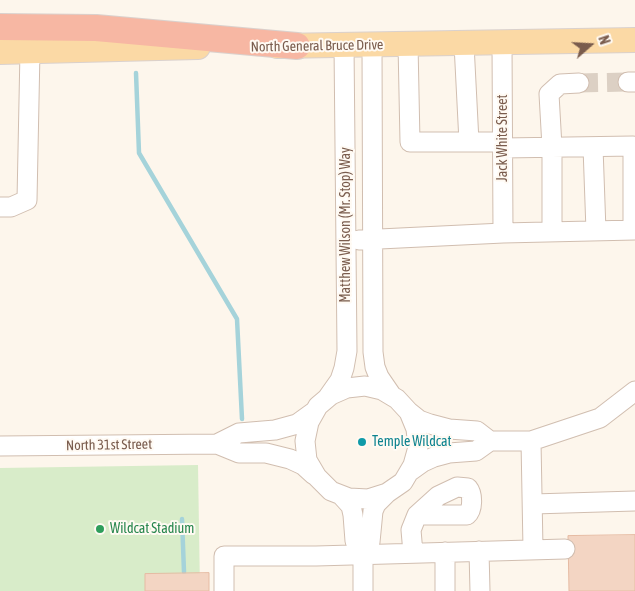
<!DOCTYPE html>
<style>
body{margin:0}
#map{position:relative;width:635px;height:591px;overflow:hidden;background:#fdf6ec;font-family:"Asap Condensed",sans-serif}
canvas{display:block}
.north{position:absolute;left:565px;top:20px;width:50px;height:50px;-webkit-text-stroke:4px #fffaf3;paint-order:stroke;rotate:71deg;font-size:14px;font-weight:700;line-height:20px;text-align:center;color:#7a5c4d}
.north::after{content:'';display:block;margin:auto;width:18px;height:22px;background:#7a5c4d;clip-path:polygon(50% 0,100% 100%,50% 72%,0 100%)}
</style>
<div id="map">
<canvas width="635" height="591"></canvas>
<div class="north">N</div>
</div>
<script>
const c = document.querySelector('canvas').getContext('2d');
c.lineJoin = 'round';
function paint(path, color) {
  c.fillStyle = color;
  c.fill(path, 'evenodd');
}
function strokePath(path, color, width, dash) {
  c.strokeStyle = color;
  c.lineWidth = width;
  c.lineCap = dash ? 'butt' : 'round';
  c.setLineDash(dash || []);
  c.stroke(path);
}
function drawText(font, color, halo, rows, align = 'center') {
  c.font = font + ' "Asap Condensed",sans-serif';
  c.lineWidth = 4;
  c.setLineDash([]);
  c.textBaseline = 'middle';
  c.strokeStyle = halo;
  c.fillStyle = color;
  for (const [text, x, y, turn = 0] of rows) {
    c.save();
    c.translate(x, y);
    c.rotate((+turn || 0) * Math.PI / 180);
    c.textAlign = isNaN(turn) ? turn : align;
    if (halo) c.strokeText(text, 0, 0);
    c.fillText(text, 0, 0);
    c.restore();
  }
}
paint(new Path2D(`
 M198,465l2,126h-200v-123z`), '#d8ecc9');
strokePath(new Path2D(`
 M136,73l3,80 98,166 5,100
 M182,519l2,53`), '#a5d3da', 4.5);
const building = new Path2D(`
 M635,535v56h-66l-1,-55z
 M209,573v18h-64v-17z`);
paint(building, '#f3d5c3');
strokePath(building, '#e6bba3', 1);
strokePath(new Path2D(`
 M579,83l49,-1`), '#dcd0c4', 19, [19, 9]);
const minor = new Path2D(`
 M502,43l1,190
 M408,44l2,98h59l-5,-98
 M372,45l1,307 2,15 4,10 13,19 5,3 12,13 7,17 2,18 -5,18 -10,17 -16,11 -19,6 -19,-1 -18,-7 -14,-14 -10,-17 -2,-19 4,-19 9,-16 13,-11 16,-7 18,-2 17,4 10,6
 M628,82h7
 M469,142h34
 M593,147l3,84
 M503,148l130,-2v84
 M0,207h11l16,-7 3,-149
 M552,232v-85l-3,-53 11,-10 19,-1
 M359,240l144,-7 132,-3
 M328,397l12,-17 4,-12 3,-17 -3,-306
 M409,412l10,8 11,4 19,5 28,2 13,10
 M531,441l2,108
 M217,444l22,-11 36,-3 22,-6 18,-13
 M0,446l217,-2 22,9h27l24,6 13,6 11,10
 M409,472l14,-10 11,-5 15,-4 27,-2 14,-10h41l69,-23 35,-27
 M341,495l10,11 2,9 2,26 8,8v42
 M533,504l102,-3
 M363,549l7,-7 3,-31 3,-7 11,-11
 M479,551l1,40
 M445,552v39
 M413,553l-2,-23 6,-15 21,-19 19,-9 11,1c5,6 5,22 -1,27h-50
 M224,591v-35h92l249,-7`);
const major = new Path2D(`
 M277,46l358,-6
 M0,52l198,-5`);
const highway = new Path2D(`
 M0,27l96,1 201,18`);
strokePath(minor, '#d1beb0', 21);
strokePath(major, '#dad1cd', 26);
strokePath(highway, '#dad1cd', 28);
strokePath(minor, '#fff', 19);
strokePath(major, '#fbd9a5', 24);
strokePath(highway, '#f7b7a3', 26);
for (const [x, y, r, color] of [
 [362,442,5,"#0f9aa8"],
 [100,529,5,"#2e9e5b"]
]) {
  const dot = new Path2D();
  dot.arc(x, y, r, 0, 2 * Math.PI);
  c.fillStyle = color;
  c.fill(dot);
  strokePath(dot, '#fffaf3', 2);
}
drawText('14px', '#7a5c4d', '#fffaf3', [
 ["North General Bruce Drive",317,46,-1],
 ["Jack White Street",503,138,-90],
 ["Matthew Wilson (Mr. Stop) Way",346,225,-90],
 ["North 31st Street",109,445,-1]
]);
drawText('14px', '#0d838f', '#fffaf3', [
 ["Temple Wildcat",372,442]
], 'left');
drawText('14px', '#27864d', '#fffaf3', [
 ["Wildcat Stadium",110,529]
], 'left');
</script>
